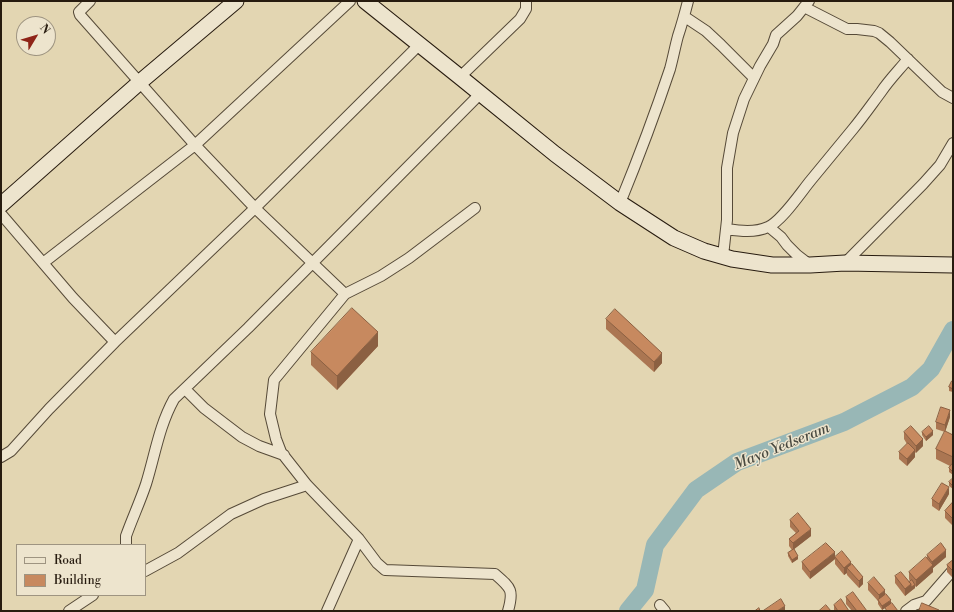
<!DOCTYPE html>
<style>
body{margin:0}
#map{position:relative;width:954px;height:612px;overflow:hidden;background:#e3d6b2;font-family:"Libre Bodoni",serif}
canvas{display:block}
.frame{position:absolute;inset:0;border:2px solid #271b0f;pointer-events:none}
.legend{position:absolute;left:16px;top:544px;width:130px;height:52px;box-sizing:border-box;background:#ede4cd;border:1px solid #9e9481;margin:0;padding:5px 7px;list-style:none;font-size:12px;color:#271b0f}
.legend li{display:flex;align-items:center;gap:8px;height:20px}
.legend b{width:20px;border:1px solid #9e9481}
.north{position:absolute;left:16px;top:16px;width:40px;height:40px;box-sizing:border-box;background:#ede4cd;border:1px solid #9e9481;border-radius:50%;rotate:52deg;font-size:11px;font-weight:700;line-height:16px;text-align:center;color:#271b0f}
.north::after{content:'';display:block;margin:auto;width:14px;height:18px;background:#8f2418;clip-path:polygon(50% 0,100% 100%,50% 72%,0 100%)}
</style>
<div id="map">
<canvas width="954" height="612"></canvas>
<div class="frame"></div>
<ul class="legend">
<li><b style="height:5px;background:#ede4cd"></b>Road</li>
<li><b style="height:11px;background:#c7895f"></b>Building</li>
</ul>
<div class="north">N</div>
</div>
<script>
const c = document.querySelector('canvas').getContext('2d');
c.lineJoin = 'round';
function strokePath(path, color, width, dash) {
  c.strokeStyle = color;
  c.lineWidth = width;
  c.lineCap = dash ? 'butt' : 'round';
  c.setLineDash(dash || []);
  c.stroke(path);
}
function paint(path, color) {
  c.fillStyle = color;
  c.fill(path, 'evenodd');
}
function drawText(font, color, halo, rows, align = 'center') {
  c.font = font + ' "Libre Bodoni",serif';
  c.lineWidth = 3;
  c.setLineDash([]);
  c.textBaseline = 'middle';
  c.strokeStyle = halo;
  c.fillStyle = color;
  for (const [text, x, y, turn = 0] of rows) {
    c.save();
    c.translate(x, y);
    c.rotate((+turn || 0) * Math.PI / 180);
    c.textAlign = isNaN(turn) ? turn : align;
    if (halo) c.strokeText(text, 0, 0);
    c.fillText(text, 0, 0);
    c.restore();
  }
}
strokePath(new Path2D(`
 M628,611l17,-21 10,-45 41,-55 41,-28 107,-40 68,-35 19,-18 22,-39`), '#98b7b6', 18);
const street = new Path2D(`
 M90,1l-11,11 1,3 115,130 60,63 90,86
 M804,7l43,22h10l17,2 5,2 11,9 52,50 11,6
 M685,17l21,14 15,14 33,33
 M460,77l60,-58 6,-10v-8
 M620,203c18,-44 35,-89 50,-134 3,-11 5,-22 8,-33 4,-12 7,-23 10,-35
 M475,208l-66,50 -28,18 -36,18 -71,86 -4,34 6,25 5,13 26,33 52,54 18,24 8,7 110,4c16,14 19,16 13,37
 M1,214l72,84 42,44
 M769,227l12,10 6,8 10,10 13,10
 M726,229c14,2 29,4 42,-2 14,-6 33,-35 43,-47 14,-17 28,-34 42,-51 10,-12 19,-25 28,-37 8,-12 18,-22 27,-33
 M723,256l4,-36v-52l6,-35 11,-34 16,-33 13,-22 3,-9 21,-19 12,-15
 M43,263l152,-118 155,-144
 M845,263l78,-79 17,-19 13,-22
 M185,389l19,19 38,29 17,9 25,9
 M1,457l10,-6 38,-42 66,-67 140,-134 164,-163
 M126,545v-9c6,-17 14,-34 20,-52 9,-29 13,-58 28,-85l74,-71 232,-234
 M145,571l33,-18 53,-39 33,-15 43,-14
 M660,605l5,6
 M69,611l24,-16
 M327,611l32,-72
 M906,611l8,-6 12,-4 27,-31`);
const secondary = new Path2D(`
 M365,1l95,76 95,77 65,49 54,35 30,13 28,8 40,6h38l35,-2 108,2
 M1,205l139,-123 96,-81`);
strokePath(street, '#564a38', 12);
strokePath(secondary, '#271b0f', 17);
strokePath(street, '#ede4cd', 10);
strokePath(secondary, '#ede4cd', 15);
paint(new Path2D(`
 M606,319l56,44 -8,9 -48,-43z
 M378,346l-41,44 -26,-25v-13z
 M953,381v11l-4,-1v-4z
 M950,417l-5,15 8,3v40l-4,-3v-4l1,-2 -14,-7v-10l9,-17 -9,-3v-7z
 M904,432l19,14 -8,7v4l-8,9 -8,-7v-7l8,-8 -3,-5z
 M922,432l11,3 -7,6 -4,-6z
 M953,480v9l-4,-3v-4z
 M949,494l-10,17 -7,-5v-7z
 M953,502v24l-8,-8v-7z
 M790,520l21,16 -17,13 4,10 -6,4 -4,-7v-3l4,-3 -3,-4v-7l7,-6 -6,-6z
 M927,555l19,2 -13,11v4l-17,15 -1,-1v2l-10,8 -10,-13v-7l14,6 1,-1 -1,-2v-7l18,-14z
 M835,557l16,7 12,20 -4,4 -12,-13v-2l-3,2 -9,-11z
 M835,559l-25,20 -8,-10v-7z
 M953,560v18l-6,-6v-7z
 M868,583l17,12 6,9 -9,6 -4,-6v-3l-10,-11z
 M846,597l21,14h-15l-6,-7z
 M834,605l15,6h-15z`), '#ab7652');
paint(new Path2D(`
 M378,332v14l-41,44v-14z
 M662,353v10l-8,9v-10z
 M950,410v7l-5,15v-7z
 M933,431v4l-7,6v-4z
 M923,439v7l-7,7v-7z
 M915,450v7l-8,9v-7z
 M949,487v7l-10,17v-7z
 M811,529v7l-18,14v-7z
 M946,550v7l-13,11v4l-17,15v-7l16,-14v-4z
 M835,552v7l-25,20v-7z
 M798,556v3l-6,4v-3z
 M851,562v8l-4,-2v5l-3,2v-7z
 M863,577v7l-4,4v-7z
 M911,584v7l-6,5v-7z
 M915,585v3l-4,3v-4z
 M885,590v7l-6,5v-7z
 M891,600v4l-9,6v-4z
 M785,606v5h-8z`), '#8b6042');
const building = new Path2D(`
 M352,308l26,24 -41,44 -26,-24z
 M615,309l47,44 -8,9 -48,-43z
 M952,381h1v8l-4,-2z
 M941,407l9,3 -5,15 -9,-3z
 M911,426l12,13 -7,7 -12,-14z
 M929,426l4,5 -7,6 -4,-5z
 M945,431l8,4v22l-17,-8z
 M908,443l7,7 -8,9 -8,-7z
 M952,464h1v8l-4,-4z
 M952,479l1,1v6l-4,-4z
 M942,483l7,4 -10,17 -7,-5z
 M953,502v17l-8,-8z
 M798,513l13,16 -18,14 -4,-4 10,-8 -9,-11z
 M826,543l9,9 -25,20 -8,-10z
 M941,543l5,7 -14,12 -5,-7z
 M794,549l4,7 -6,4 -4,-7z
 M842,551l9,11 -7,6 -9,-11z
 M926,557l7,8 -17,15 -7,-8z
 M953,560v11l-6,-6z
 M852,564l11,13 -4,4 -12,-13z
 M901,572l10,12 -6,5 -10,-13z
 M874,577l11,13 -6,5 -11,-12z
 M912,580l3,5 -4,2v-3l-2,-2z
 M853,592l14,19h-10l-11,-14z
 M886,594l5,6 -9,6 -4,-6z
 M781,599l4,7 -8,5h-14z
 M841,599l8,12h-11l-4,-6z
 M892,603l6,8h-11l-2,-3z
 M922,603l17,7 -1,1h-19z
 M826,605l5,6h-12z
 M759,608l1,3h-5z`);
paint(building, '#c7895f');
strokePath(building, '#8b6042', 1);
drawText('italic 15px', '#494a41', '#ede4cd', [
 ["Mayo Yedseram",782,447,-22]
]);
</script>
